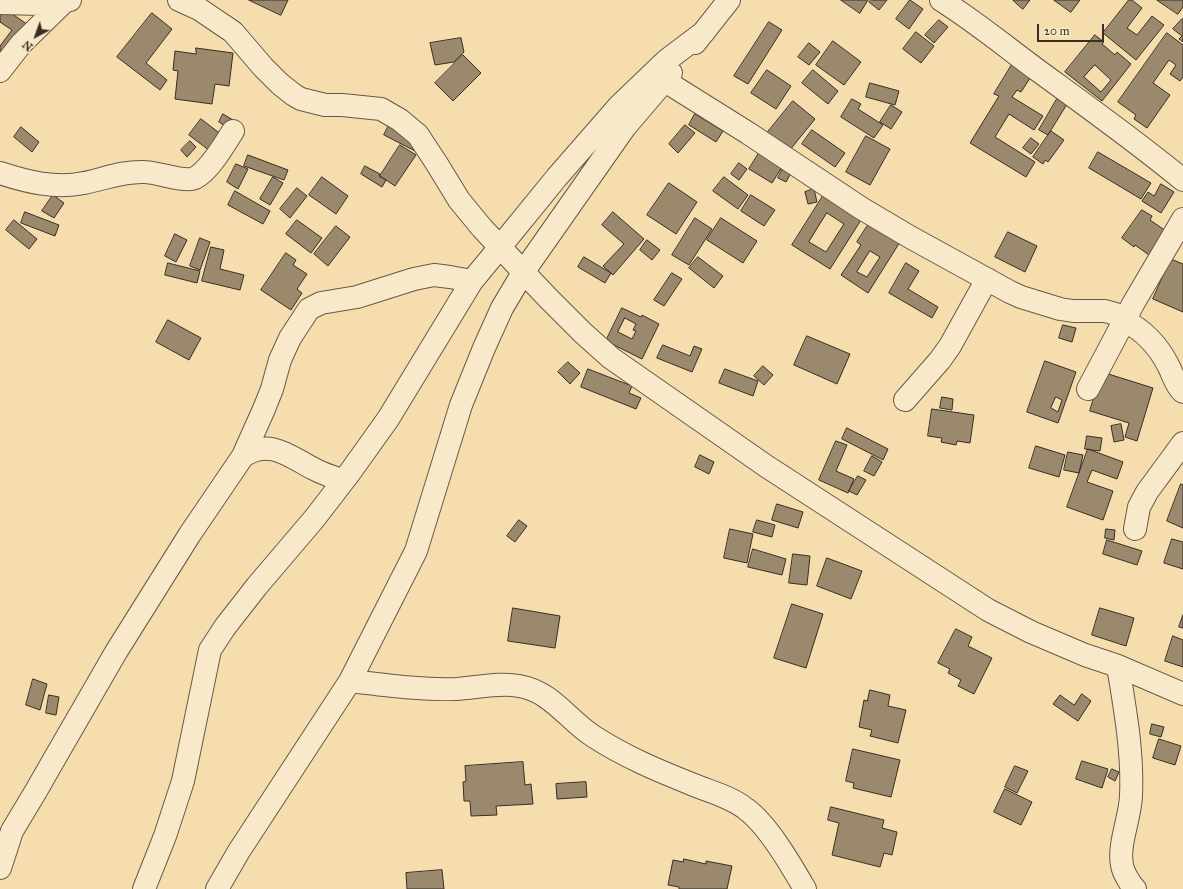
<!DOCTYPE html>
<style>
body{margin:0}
#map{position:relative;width:1183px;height:889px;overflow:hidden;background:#f5ddae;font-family:"IM FELL Great Primer",serif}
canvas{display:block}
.north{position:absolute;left:16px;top:16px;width:40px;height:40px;-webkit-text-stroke:3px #f8e9ca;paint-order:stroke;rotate:221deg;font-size:11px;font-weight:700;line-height:16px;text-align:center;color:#372e24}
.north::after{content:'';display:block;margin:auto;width:14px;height:18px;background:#372e24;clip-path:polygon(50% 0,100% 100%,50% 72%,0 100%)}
.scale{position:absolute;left:1037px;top:24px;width:67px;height:18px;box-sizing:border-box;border:2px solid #372e24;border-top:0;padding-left:5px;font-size:12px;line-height:14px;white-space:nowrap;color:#372e24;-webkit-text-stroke:3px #f8e9ca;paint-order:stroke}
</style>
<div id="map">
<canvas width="1183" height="889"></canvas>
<div class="north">N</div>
<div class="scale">20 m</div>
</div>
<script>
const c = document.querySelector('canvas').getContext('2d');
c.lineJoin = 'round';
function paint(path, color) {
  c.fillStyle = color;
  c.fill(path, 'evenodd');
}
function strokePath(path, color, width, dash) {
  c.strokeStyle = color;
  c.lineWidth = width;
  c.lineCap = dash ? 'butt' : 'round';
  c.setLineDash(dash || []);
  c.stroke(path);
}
const building = new Path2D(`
 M249,0h39l-7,15z
 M841,0h27l-8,13z
 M871,0h16l-8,10 -10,-8z
 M910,0l13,9 -14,20 -13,-10z
 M1013,0h17l-7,9z
 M1054,0h26l-9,12z
 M1129,0h3l10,8 -15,20 10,7 15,-19 12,9 -28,35 -33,-27z
 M1157,0h26v7l-5,7z
 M1,6l27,19 -22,30 -6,-4v-5l12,-16 -12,-8v-14z
 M152,13l20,16 -26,34 21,17 -7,10 -43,-33z
 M1182,19h1v23l-4,-3 3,-3 -9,-7z
 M939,20l9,7 -14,16 -9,-8z
 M769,22l13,8 -34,54 -14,-8z
 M916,32l18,14 -13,17 -18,-14z
 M1167,33l16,12v32l-3,4 -10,-7 6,-9 -7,-5 -16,23 17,12 -23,33 -13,-9 2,-4 -18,-13z
 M1095,35l9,7 -2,2 13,11 2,-3 14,12 -29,37 -37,-29zM1095,65l16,15 -10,12 -17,-15z
 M461,38l3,14 -10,10 -19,3 -5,-22z
 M833,41l28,21 -17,23 -28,-20z
 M809,43l11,9 -11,13 -11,-8z
 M196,48l37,5 -4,33 -14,-2 -3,20 -37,-5 3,-28 -5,-1 2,-19 21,3z
 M463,55l18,18 -28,28 -18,-18z
 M1013,63l19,12 -11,17 -4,-2 -5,7 31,19 -9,14 -25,-16 -14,23 40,25 -9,15 -56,-34 29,-47 -5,-2z
 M767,70l24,16 -15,23 -25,-16z
 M813,70l25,21 -10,13 -26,-21z
 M870,83l29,8 -4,14 -29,-8z
 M852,99l9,5 -3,5 25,16 -9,13 -33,-21z
 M1057,99l10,5 -19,31 -9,-5z
 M793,101l22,18 -26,32 -22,-18z
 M891,105l11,7 -11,17 -11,-7z
 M223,114l10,6 -5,8 -9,-6z
 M695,114l28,17 -7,11 -27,-17z
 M201,119l21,16 -12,16 -21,-16z
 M389,125l33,18 -5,9 -33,-17z
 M685,125l10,8 -17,20 -9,-9z
 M21,127l18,15 -7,10 -18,-15z
 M812,130l33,23 -10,14 -33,-23z
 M1051,131l13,9 -16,22 -3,-2 -2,4 -10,-7z
 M866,136l24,13 -20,36 -24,-13z
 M1031,138l8,6 -8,10 -8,-6z
 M190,141l6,6 -9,10 -6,-7z
 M400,145l16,10 -21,31 -15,-10z
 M1098,152l53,31 -10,16 -52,-31z
 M759,153l23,14 -10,16 -23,-14z
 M248,155l40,15 -4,10 -40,-14z
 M739,163l8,6 -8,11 -8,-6z
 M236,164l12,5 -10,20 -11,-7z
 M365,166l15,8 -1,2 7,4 -4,7 -21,-13z
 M783,168l8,5 -5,9 -8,-4z
 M273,177l10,6 -13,22 -10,-6z
 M322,177l26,19 -12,18 -27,-19z
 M724,177l24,18 -10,14 -25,-18z
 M669,183l28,19 -21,32 -29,-19z
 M1161,184l13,8 -13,21 -19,-12 6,-9 6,4z
 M297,188l10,8 -17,22 -10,-9z
 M814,189l3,13 -9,2 -3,-12z
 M235,191l35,20 -7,13 -35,-19z
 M53,195l11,8 -10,15 -12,-7z
 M751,195l24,15 -11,16 -23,-15z
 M823,196l38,24 -31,49 -38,-24zM827,213l17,11 -18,28 -17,-10z
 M1142,210l10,6 -2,4 16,11 -17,24 -14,-10 -1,2 -12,-9z
 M25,212l34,13 -4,11 -34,-13z
 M613,212l31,27 -31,36 -10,-9 21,-22 -22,-19z
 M695,218l17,11 -23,36 -17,-10z
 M721,218l36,23 -14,22 -36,-23z
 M14,220l23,19 -8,10 -23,-19z
 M297,220l25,18 -11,15 -25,-19z
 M870,222l30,20 -32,51 -27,-18 20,-30 -4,-3zM870,251l10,6 -13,20 -10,-5z
 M336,226l14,11 -22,29 -14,-12z
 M1008,232l29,14 -12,26 -30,-15z
 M175,234l12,6 -11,22 -11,-6z
 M200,238l10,4 -10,28 -10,-4z
 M647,240l13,10 -8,10 -12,-10z
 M211,247l13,3 -4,19 24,6 -4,15 -38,-9z
 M286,253l10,7 -3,5 14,9 -10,15 5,4 -11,17 -30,-20z
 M584,257l27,16 -6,10 -27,-16z
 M698,257l25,19 -9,12 -25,-20z
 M1171,259l12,5v48l-30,-13z
 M168,263l32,8 -3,12 -32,-8z
 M906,263l13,8 -11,18 30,18 -6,11 -43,-25z
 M672,273l10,6 -18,27 -10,-6z
 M622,308l19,9 1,-2 17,9 -17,35 -36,-18zM625,318l11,6 -3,6 3,1 -4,8 -14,-7z
 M168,320l33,18 -12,22 -33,-18z
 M1063,325l13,3 -4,14 -13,-4z
 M807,336l43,18 -13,30 -43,-19z
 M663,345l27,11 4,-10 8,3 -10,23 -35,-14z
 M1045,361l31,11 -18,51 -31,-11zM1056,397l6,3 -4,12 -7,-4z
 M568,362l12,11 -10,11 -12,-12z
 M763,366l10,9 -9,10 -10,-9z
 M588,369l44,17 -3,7 12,5 -5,11 -55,-22z
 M725,369l33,12 -5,15 -34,-13z
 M1102,372l51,16 -16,53 -12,-4 4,-14 -39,-12z
 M942,397l11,2 -1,11 -12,-2z
 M932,409l42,6 -4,28 -13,-2 -1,4 -15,-3 1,-4 -14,-2z
 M1121,424l3,16 -10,2 -3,-16z
 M847,428l41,21 -5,11 -41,-21z
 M1087,436l15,2 -2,13 -15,-2z
 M836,441l11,4 -11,26 18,8 -6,14 -29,-13z
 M1036,446l29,9 -6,22 -30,-9z
 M1088,449l35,13 -6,17 -25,-9 -5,12 26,9 -10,29 -36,-13z
 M1068,452l15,3 -4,18 -15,-3z
 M700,455l14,7 -5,12 -14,-7z
 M872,456l10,6 -8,14 -10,-5z
 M858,476l8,4 -9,15 -8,-4z
 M1181,484l2,1v43l-16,-7z
 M777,504l26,8 -5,16 -26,-8z
 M519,520l8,6 -12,16 -8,-6z
 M757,520l18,5 -3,12 -19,-5z
 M730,529l23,5 -6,29 -23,-5z
 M1106,529l9,1 -1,10 -9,-2z
 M1172,539l11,3v27l-19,-6z
 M1107,540l35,11 -5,14 -34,-11z
 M753,549l33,10 -4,16 -34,-8z
 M793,554l17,2 -3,29 -18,-2z
 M827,558l35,13 -11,28 -34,-13z
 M792,604l31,10 -17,54 -32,-10z
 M513,608l47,8 -5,32 -47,-7z
 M1100,608l34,10 -8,28 -34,-11z
 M1183,615v13l-4,-1z
 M956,629l16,8 -4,9 24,12 -18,36 -16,-8 3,-6 -13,-7 2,-4 -12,-6z
 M1173,636l10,4v27l-18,-6z
 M33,679l14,5 -7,26 -14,-5z
 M870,690l20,5 -2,11 18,4 -8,33 -28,-7 2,-6 -13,-3 5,-27 3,1z
 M1082,694l9,7 -13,20 -25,-17 7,-9 14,10z
 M49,695l10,2 -3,18 -10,-2z
 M1152,724l12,3 -3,10 -11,-3z
 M1159,739l22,7 -6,19 -22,-7z
 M853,749l47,11 -9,37 -38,-9 1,-5 -8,-2z
 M1082,761l26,8 -6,19 -26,-9z
 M523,762l2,23 6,-1 2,20 -37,2 1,9 -26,1 -1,-15h-6l-1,-19 3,-1 -1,-15z
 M1015,766l13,5 -11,22 -12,-6z
 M1112,769l7,3 -4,9 -7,-4z
 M586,782l1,15 -30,2 -1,-15z
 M1005,789l27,13 -11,23 -27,-13z
 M831,807l53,13 -2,8 15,4 -5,23 -8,-2 -4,14 -48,-12 7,-32 -11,-3z
 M684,859l22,5v-3l26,5 -5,23h-48v-2l-11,-2 5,-25 10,2z
 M442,870l2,19h-37l-1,-16z`);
paint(building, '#9a896c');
strokePath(building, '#372e24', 1);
const street = new Path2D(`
 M179,0l20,9 34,23 30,35 17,17 14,11 7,4 24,6h17l39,4 19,11 18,15 19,29 22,36 23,28 65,69 36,36 28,25 155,108 222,144 43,22 54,23 33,11 65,28
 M941,0c35,22 65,47 99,72 48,35 97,70 143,108
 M0,3l42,1 28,-4
 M695,43l34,-43
 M0,71l21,-27 43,-42
 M665,81l83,52 113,75 49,29 100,55 11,5 39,12 13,2h32l21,6
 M0,173c27,9 56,16 84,10 20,-4 39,-12 60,-11 14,0 40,11 51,6 15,-8 29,-33 38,-47
 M1124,321c19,8 35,26 44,44 5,9 7,20 15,27
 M1088,389l45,-85 50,-85
 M905,400l35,-40 10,-14 37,-67
 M243,456l21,-47 8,-20 8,-29 10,-22 19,-29 12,-6 36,-6 57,-18 20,-4 16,2 22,4
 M1135,529l4,-22 8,-15 36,-49
 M1118,666c7,43 15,86 13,130 -1,23 -13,48 -9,69 1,7 8,19 13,24
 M350,681c35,4 70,9 106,8 19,-1 45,-7 63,-3 32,5 49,34 74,50 32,21 66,35 101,49 17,7 37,12 52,24 22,16 45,56 59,80
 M0,868l12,-37 24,-40 16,-28 64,-111 74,-118 53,-78c28,-18 47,1 71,13 9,5 20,8 29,12
 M144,889l21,-53 18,-55 27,-131 15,-23 32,-41 57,-67 34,-44 40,-56 84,-138 28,-34 57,-70 62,-71 48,-46 37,-28
 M217,889l22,-38 111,-170 66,-130 45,-146 23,-57 18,-40 22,-37 101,-144 46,-54`);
strokePath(street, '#665a46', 24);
strokePath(street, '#f8e9ca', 22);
</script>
